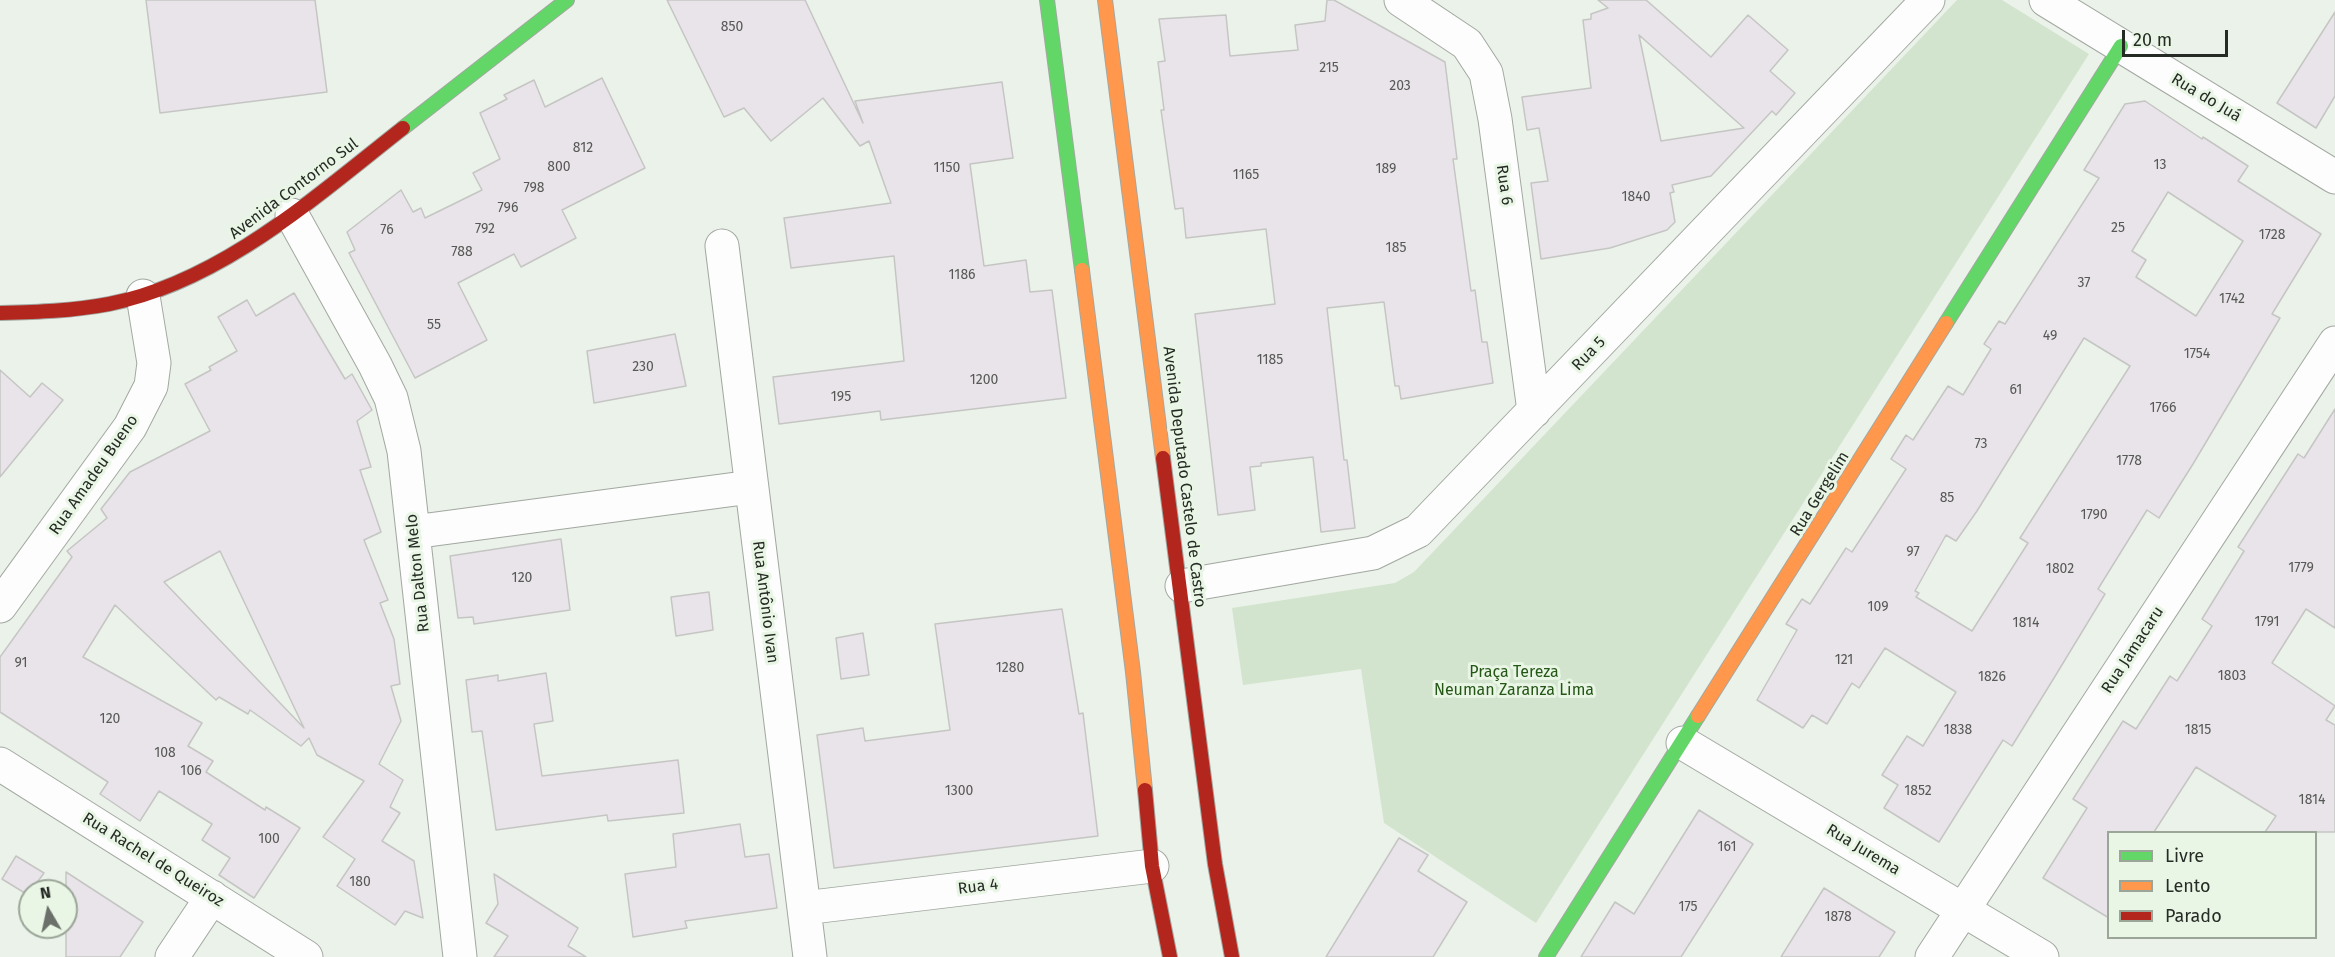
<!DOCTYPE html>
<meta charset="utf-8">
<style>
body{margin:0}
#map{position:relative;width:2335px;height:957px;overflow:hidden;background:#ebf2e9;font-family:"Fira Sans",sans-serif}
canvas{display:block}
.legend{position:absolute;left:2107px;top:831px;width:210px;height:108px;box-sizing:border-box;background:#e9f6e5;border:2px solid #9ba598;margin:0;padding:8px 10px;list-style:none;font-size:18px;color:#262b25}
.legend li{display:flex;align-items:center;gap:12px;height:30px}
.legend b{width:30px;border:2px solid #9ba598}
.north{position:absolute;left:18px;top:879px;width:60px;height:60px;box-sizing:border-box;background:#e9f6e5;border:2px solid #9ba598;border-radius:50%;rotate:351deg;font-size:16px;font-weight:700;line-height:24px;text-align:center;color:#262b25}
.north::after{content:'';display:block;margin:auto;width:21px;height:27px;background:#6b716a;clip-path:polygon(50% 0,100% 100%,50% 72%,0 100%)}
.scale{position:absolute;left:2122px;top:30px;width:106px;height:27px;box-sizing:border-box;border:3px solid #262b25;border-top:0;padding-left:8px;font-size:18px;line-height:21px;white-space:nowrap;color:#262b25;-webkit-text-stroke:4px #e9f6e5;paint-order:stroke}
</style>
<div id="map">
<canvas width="2335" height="957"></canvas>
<ul class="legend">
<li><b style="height:8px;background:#63d668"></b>Livre</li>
<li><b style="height:8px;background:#ff974d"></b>Lento</li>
<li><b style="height:8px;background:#b3261e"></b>Parado</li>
</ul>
<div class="north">N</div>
<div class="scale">20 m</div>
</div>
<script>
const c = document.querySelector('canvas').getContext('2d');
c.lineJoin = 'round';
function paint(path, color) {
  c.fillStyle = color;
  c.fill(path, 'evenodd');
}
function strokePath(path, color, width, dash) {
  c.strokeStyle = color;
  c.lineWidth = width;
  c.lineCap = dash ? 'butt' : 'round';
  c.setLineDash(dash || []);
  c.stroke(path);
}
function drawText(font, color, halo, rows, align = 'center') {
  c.font = font + ' "Fira Sans",sans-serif';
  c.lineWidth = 6;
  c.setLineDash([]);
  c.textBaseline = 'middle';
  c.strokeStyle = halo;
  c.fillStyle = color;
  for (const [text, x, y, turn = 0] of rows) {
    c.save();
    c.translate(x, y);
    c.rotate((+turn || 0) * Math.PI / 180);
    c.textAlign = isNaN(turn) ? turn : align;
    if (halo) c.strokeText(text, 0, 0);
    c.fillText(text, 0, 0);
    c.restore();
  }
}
paint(new Path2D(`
 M1957,0h45l87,54 -553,869 -152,-100 -23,-154 -118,16 -11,-77 163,-25 19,-11z`), '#d2e4ce');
const building = new Path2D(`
 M146,0h169l12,92 -167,21z
 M667,0h138l58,123 -8,-22 147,-19 11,76 -43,6 14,102 42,-6 4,32 22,-2 14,108 -185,22 -1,-9 -101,13 -6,-47 131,-16 -10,-105 -103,12 -7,-50 107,-15 -22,-62 -9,5 -37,-48 -52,43 -27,-33 -20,9z
 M1327,0h7l111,62 12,97h-4l18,132 4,-1 7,52h5l6,41 -92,16 -2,-13h-4l-11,-84 -57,6 17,152h3l8,68 -34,4 -8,-75 -52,6v3l-11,1 5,43 -37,5 -23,-201 80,-10 -9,-75 -80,9 -3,-30 -8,1 -14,-99h3l-6,-48 7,-1 -6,-42 67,-4 4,41 68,-6 -3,-25 30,-4z
 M1598,0h48l65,57 37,-42 40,35 -18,21 25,22 -19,22 -4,-4 -61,65 -39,9 2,7 -4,1 5,29 -8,8 -57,18 -69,11 -10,-76 17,-2 -9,-53 -12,2 -5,-33 69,-9 -8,-68 8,-1v-5l17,-6zM1639,35l105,93 -83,13z
 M2335,12v84l-19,32 -39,-25z
 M602,78l43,90 -83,42 14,28 -55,29 -7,-13 -56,29 29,57 -72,38 -66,-125 6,-3 -8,-18 54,-42 12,22 8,-4 4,10 57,-28 -9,-17 27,-14 -20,-46 27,-14 -3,-4 30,-15 11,27z
 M2145,101l57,38 1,-2 45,29 -10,15 83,53 -49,80 8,4 -87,146 -34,54 -12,-8 -49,79 7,5 -51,84 -42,68 -9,-6 -64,102 -55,-34 14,-23 -16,-10 25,-39 16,10 33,-54 -71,-44 -26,40 -7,-5 -25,41 -15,-9 -9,13 -46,-28 40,-70 -11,-6 16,-25 8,5 36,-56 6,4 54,-83 -15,-10 15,-24 7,5 35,-54 15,9 28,-46 -7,-5 15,-23 6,3 94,-146 -15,-8 41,-66zM2168,192l75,49 -47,75 -60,-39 10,-17 -14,-9zM2084,338l46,28 -110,172 8,5 -56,88 -56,-34 3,-4 -4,-2 31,-56 10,6 21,-30z
 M294,293l51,86 7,-5 20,36 -15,11 14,46 -11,3 21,62 -17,8 24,60 -8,3 14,36 6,45 -9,2 10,35 -22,43 24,16 -13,27 10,6 -18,28 32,20 9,57 -18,-7 -10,14 -58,-39 18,-27 -32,-22 41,-56 -47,-26 -8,-17 -8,8 -51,-36 -2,4 -29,-17 -3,3 -101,-95 -32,52 119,66 -14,23 25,15 -7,11 59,38 1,-3 34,21 -46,70 -35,-23 11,-17 -28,-18 10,-16 -53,-33 -19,30 -40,-27 8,-12 -108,-70v-55l72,-100 -5,-6 40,-33 -6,-9 29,-37 80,-41 -25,-47 26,-14 -2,-3 28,-16 -19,-34 29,-17 9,16zM220,551l84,177 -140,-146z
 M675,334l11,52 -92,17 -7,-52z
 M0,370l30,27 12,-14 21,17 -63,77z
 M2335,409v219l-29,-19 -34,54 63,43 -9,14 9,5v107h-70l11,-16 -80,-49 -42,65h-45v86l-66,-40 44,-70 -14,-9 50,-78 13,8 34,-53 7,5 35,-55 -10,-7 42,-68 -6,-4 60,-93 6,4z
 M561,539l9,71 -96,14 -1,-7 -15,1 -8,-62z
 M709,592l4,38 -37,6 -5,-39z
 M1062,609l17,105 4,-1 15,123 -264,32 -17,-133 46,-7 2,13 85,-11 -15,-106z
 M863,633l6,42 -28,4 -5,-41z
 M546,673l7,48 -19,3 8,52 136,-16 6,53 -76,8 -1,-6 -111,15 -14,-99 -10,1 -6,-52 32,-5v6z
 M1699,810l54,34 -72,113h-100l34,-55 19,12z
 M740,824l5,33 24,-3 8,54 -92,13 2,7 -54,9 -8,-63 51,-7 -3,-33z
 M1399,838l29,17 -10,16 49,31 -34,55h-107z
 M16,856l28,17 -16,22 -26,-16z
 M66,872l77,50 -23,35h-54z
 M494,874l84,54 -10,18 18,11h-92l14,-21 -22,-13 12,-19z
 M1824,888l71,44 -16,25h-98z`);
paint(building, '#e9e4e9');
strokePath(building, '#c5c6c4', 1.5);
const street = new Path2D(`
 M1401,0l66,44 19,29 9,46 39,292
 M2046,0l289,177
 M292,215l83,150 16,33 13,53 56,506
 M722,246l88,711
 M413,532l338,-45
 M1182,586l191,-33 45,-22 510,-531
 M0,606l130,-179 21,-41 3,-23 -11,-67
 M1683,743l359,214
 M0,764l306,193
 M804,908l348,-42
 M172,957l40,-60
 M1932,957l403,-614`);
const fast = new Path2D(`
 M1047,0l35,270
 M403,128l164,-128
 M1946,323l175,-277
 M1546,957l152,-241`);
const slow = new Path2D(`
 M1105,0l58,458
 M1082,270l51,402 12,118
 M1698,716l248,-393`);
const jam = new Path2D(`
 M0,313c37,-1 72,-2 109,-9 112,-22 206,-107 294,-176
 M1163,458l52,406 17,93
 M1145,790l7,76 18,91`);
strokePath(street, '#a2a8a1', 35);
strokePath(fast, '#a2a8a1', 16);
strokePath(slow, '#a2a8a1', 16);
strokePath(jam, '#a2a8a1', 16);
strokePath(street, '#fcfdfc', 33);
strokePath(fast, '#63d668', 14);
strokePath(slow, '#ff974d', 14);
strokePath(jam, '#b3261e', 14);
drawText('14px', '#575956', null, [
 ["850",732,27],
 ["215",1329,68],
 ["203",1400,86],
 ["812",583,148],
 ["13",2160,165],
 ["800",559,167],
 ["1150",947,168],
 ["189",1386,169],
 ["1165",1246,175],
 ["798",534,188],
 ["1840",1636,197],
 ["796",508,208],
 ["25",2118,228],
 ["792",485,229],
 ["76",387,230],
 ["1728",2272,235],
 ["185",1396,248],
 ["788",462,252],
 ["1186",962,275],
 ["37",2084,283],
 ["1742",2232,299],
 ["55",434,325],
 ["49",2050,336],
 ["1754",2197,354],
 ["1185",1270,360],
 ["230",643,367],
 ["1200",984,380],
 ["61",2016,390],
 ["195",841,397],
 ["1766",2163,408],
 ["73",1981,444],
 ["1778",2129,461],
 ["85",1947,498],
 ["1790",2094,515],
 ["97",1913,552],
 ["1779",2301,568],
 ["1802",2060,569],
 ["120",522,578],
 ["109",1878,607],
 ["1791",2267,622],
 ["1814",2026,623],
 ["121",1844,660],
 ["91",21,663],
 ["1280",1010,668],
 ["1803",2232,676],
 ["1826",1992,677],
 ["120",110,719],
 ["1838",1958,730],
 ["1815",2198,730],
 ["108",165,753],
 ["106",191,771],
 ["1300",959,791],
 ["1852",1918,791],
 ["1814",2312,800],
 ["100",269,839],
 ["161",1727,847],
 ["180",360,882],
 ["175",1688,907],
 ["1878",1838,917]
]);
drawText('16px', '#262b25', '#e9f6e5', [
 ["Rua do Juá",2206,98,31],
 ["Rua 6",1504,185,82],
 ["Avenida Contorno Sul",294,189,-37],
 ["Rua 5",1589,354,-46],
 ["Rua Amadeu Bueno",94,475,-55],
 ["Avenida Deputado Castelo de Castro",1184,477,83],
 ["Rua Gergelim",1820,494,-58],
 ["Rua Dalton Melo",418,573,-96],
 ["Rua Antônio Ivan",765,602,83],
 ["Rua Jamacaru",2133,650,-57],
 ["Rua Jurema",1863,850,31],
 ["Rua Rachel de Queiroz",153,860,32],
 ["Rua 4",978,887,-7]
]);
drawText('16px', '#245616', '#e9f6e5', [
 ["Praça Tereza",1514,673],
 ["Neuman Zaranza Lima",1514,691]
]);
</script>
